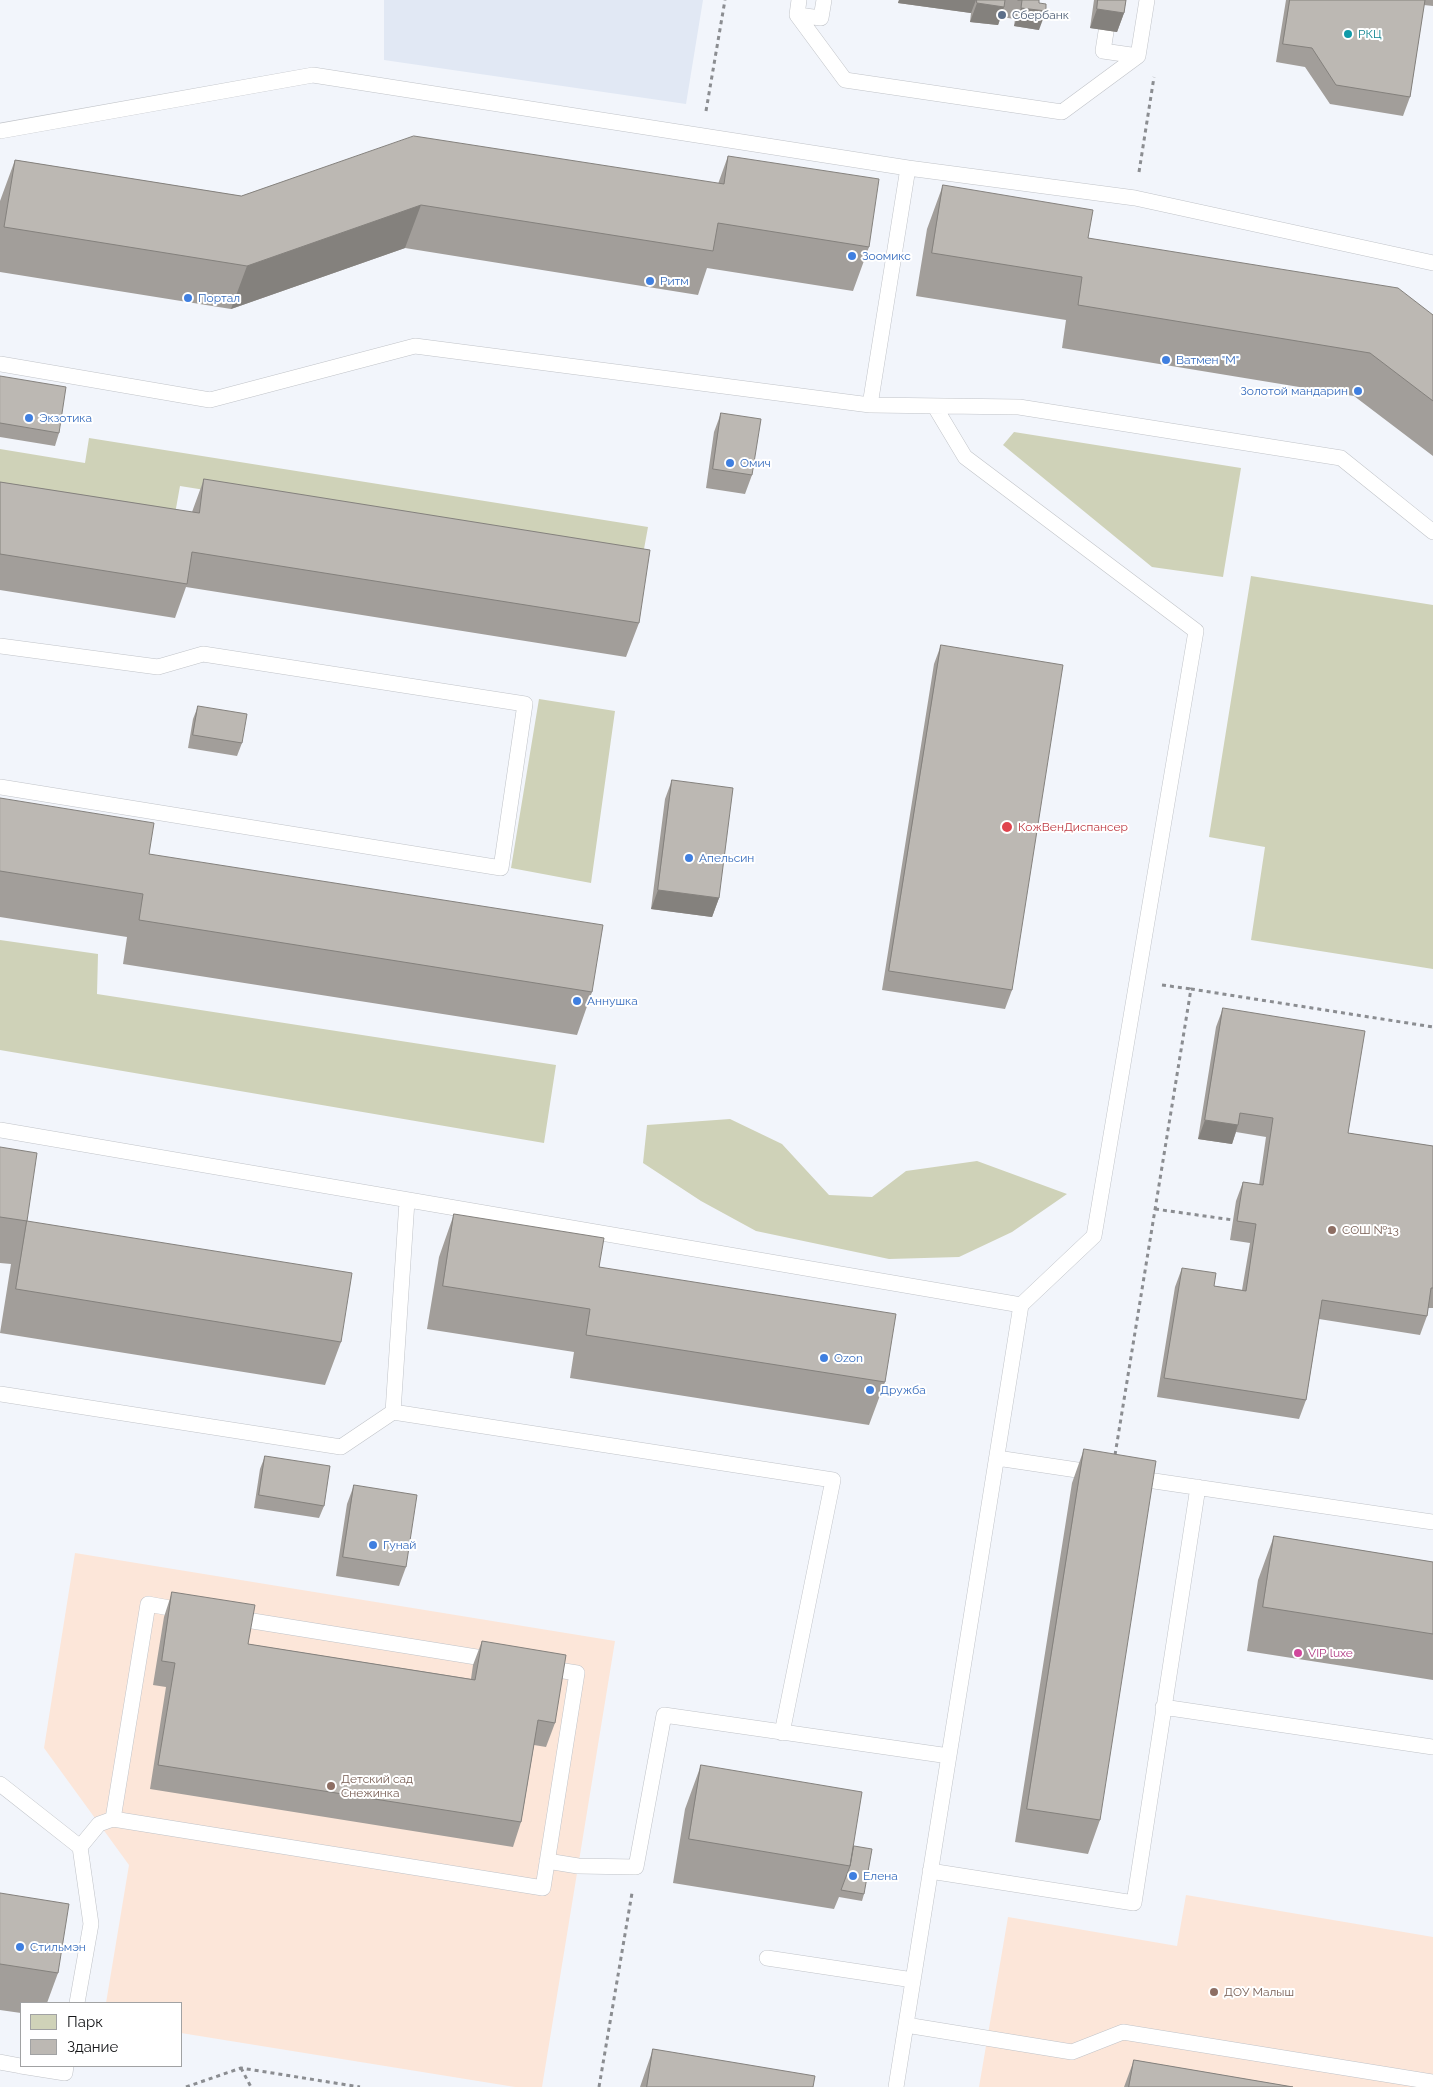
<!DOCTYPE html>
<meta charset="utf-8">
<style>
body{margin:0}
#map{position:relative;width:1433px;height:2087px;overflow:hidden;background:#f2f5fb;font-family:Raleway,sans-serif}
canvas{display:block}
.legend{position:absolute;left:20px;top:2002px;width:162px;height:65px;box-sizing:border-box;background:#fff;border:1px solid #a1a2a3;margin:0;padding:6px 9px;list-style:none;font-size:15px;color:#151618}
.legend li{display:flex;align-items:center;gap:10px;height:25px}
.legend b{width:25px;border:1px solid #a1a2a3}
</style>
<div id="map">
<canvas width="1433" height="2087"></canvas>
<ul class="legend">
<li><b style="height:14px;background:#cfd2b8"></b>Парк</li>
<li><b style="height:14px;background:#bcb8b3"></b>Здание</li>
</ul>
</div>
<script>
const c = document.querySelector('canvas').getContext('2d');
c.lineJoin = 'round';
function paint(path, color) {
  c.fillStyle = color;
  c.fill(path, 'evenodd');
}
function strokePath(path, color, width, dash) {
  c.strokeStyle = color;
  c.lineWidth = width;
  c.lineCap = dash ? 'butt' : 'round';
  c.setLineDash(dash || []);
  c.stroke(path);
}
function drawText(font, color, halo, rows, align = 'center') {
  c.font = font + ' Raleway,sans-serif';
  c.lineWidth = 4;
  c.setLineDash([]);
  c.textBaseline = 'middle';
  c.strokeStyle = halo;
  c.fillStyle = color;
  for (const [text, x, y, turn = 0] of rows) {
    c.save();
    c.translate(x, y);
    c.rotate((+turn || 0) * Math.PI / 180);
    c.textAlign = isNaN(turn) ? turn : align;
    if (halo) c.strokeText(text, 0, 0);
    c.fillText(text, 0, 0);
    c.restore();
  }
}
paint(new Path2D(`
 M384,0h319l-17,104 -302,-44z`), '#e1e8f4');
paint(new Path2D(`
 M75,1553l540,88 -73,446h-27l-334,-54v-30h-75l23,-138 -85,-117z
 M1186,1895l247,42v150h-454l29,-170 169,29z`), '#fce6d9');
paint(new Path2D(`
 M1014,432l227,36 -18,109 -71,-10 -149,-122z
 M89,438l559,89 -6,33 -462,-74 -7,39 -173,-27v-49l85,14z
 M1251,576l182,29v364l-182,-29 14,-93 -56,-10z
 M539,699l76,12 -24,172 -80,-15z
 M0,940l98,14 -1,40 459,71 -12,78 -544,-93z
 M730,1119l52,25 47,51 43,2 34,-26 71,-10 90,33 -55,38 -53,25 -70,2 -133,-28 -55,-30 -58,-38 4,-38z`), '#cfd2b8');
const service = new Path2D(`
 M799,0l-2,15 48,65 217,32 76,-56 9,-56
 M1111,0l-8,51 35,5
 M797,15l24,3 3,-18
 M0,131l313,-56 595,93 227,30 298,65
 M0,364l210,36 205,-54 455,59 38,-237
 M870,405l149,2 322,51 92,74
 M0,646l158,21 45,-13 322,50 -24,164 -501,-81
 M0,1130l1021,175
 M0,1394l341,53 52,-35 440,68 -51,253
 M393,1412l14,-211
 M997,1458l100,15
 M1134,1478l299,44
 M234,1618l261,42
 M1163,1707l270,40
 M0,1784l80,63 11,77 -14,79
 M113,1819l35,-215 38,7
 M80,1847l19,-23 14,-5 430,69 34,-215 -32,-5
 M547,1861l31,5 58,1 28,-152 285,41
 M930,1871l204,32 64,-416
 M767,1958l146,22
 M906,2025l166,27 51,-20 310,50
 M0,2062l21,4
 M21,2066l44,7 1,-7
 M896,2087l125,-782 73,-69 102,-605 -231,-174 -30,-50`);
strokePath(service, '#c0c3c8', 16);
strokePath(new Path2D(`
 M706,111l19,-111
 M1139,172l15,-95
 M1162,985l29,4
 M1155,1209l78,11
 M1115,1455l76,-466 242,38
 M241,2068l10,19
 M186,2087l55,-19 119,19
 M599,2087l33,-194`), '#8b8d91', 3, [4, 4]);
strokePath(service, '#fff', 15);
paint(new Path2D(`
 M899,0h140v30l-25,-4 1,-7 -14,-2 -3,8 -28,-3 1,-9 -73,-10z
 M1094,0h32l-2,13 -7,19 -27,-4z
 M1286,0h147v6l-9,-1 -14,92 -7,19 -73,-12 -25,-37 -29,-5z
 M728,156l141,91 -16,44 -146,-23 -9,27 -293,-47 -174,61 -231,-37v-71l15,-41 226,36 477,-12z
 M943,185l145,53 345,77v141l-79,-60 -292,-48 4,-28 -150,-24 11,-67z
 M0,376l59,57 -4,13 -55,-9z
 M721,413l31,62 -7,19 -39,-6 8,-56z
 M204,479l435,144 -13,34 -440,-70 -11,31 -175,-28v-108l192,30z
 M941,645l71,345 -7,19 -123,-19 52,-326z
 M198,706l44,37 -5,13 -49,-8 5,-29z
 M672,780l47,118 -7,19 -61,-8 14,-110z
 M0,798l149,56 443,138 -15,43 -454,-71 4,-27 -127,-20z
 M1223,1008l125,125 85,13v162h-5l-1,8 -7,19 -101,-16 -13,81 -7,19 -142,-22 18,-110 7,-19 32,18 28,4 8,-47 -20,-3 6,-39 7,-19 16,3 7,-48 -30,-5 -4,12 -34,-5 18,-112z
 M0,1147l27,74 314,121 -16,43 -325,-52 11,-69 -11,-1z
 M454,1214l145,53 286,115 -16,43 -299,-47 4,-26 -147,-23 12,-72z
 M1084,1449l16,371 -12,34 -73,-12 57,-359z
 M265,1456l59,50 -5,12 -65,-10 6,-39z
 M354,1485l52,82 -7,19 -63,-10 11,-72z
 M1274,1536l159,26v118l-186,-29 11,-71z
 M172,1592l76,52 223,35 2,-14 9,-24 73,82 -9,24 -12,-2 -13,77 -8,25 -363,-58 16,-102 -13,-2 11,-68z
 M701,1765l153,81 10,48 -2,7 -23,-4 -5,12 -161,-26 12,-74z
 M0,1893l58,80 -11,30h-26v10l-21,-3z
 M653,2049l160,38h-173z
 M1134,2060l159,27h-169z`), '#a29e9a');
paint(new Path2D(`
 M899,0h77l-5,13 -73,-10z
 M977,3l27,4 -6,18 -28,-3z
 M1021,8l25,3 -7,19 -25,-4z
 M1097,9l27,4 -7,19 -27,-4z
 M421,205l-16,43 -174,61 16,-43z
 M658,890l61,8 -7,19 -61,-8z
 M1205,1120l33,5 -6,19 -34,-5z`), '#84817d');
const building = new Path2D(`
 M977,0h28l-1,7 -27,-4z
 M1018,0h21v3l7,1v7l-25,-3 1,-8z
 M1098,0h28l-2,13 -27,-4z
 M1290,0h135l-15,97 -74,-12 -24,-37 -29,-4z
 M414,136l310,48 4,-28 151,23 -10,68 -151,-24 -5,28 -292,-46 -174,61 -243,-39 11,-67 226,36z
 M943,185l150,25 -5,28 310,50 35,27v86l-63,-48 -292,-48 4,-28 -150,-24z
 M0,376l66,11 -7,46 -59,-10z
 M721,413l40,6 -9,56 -39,-6z
 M204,479l446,71 -11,73 -447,-71 -5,32 -187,-30v-72l199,31z
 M941,645l122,20 -51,325 -123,-19z
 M198,706l49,8 -5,29 -49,-8z
 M672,780l61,8 -14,110 -61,-8z
 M0,798l154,25 -5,31 454,71 -11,67 -453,-72 4,-26 -143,-23z
 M1223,1008l142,23 -17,102 85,13v142h-2l-4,28 -105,-16 -16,100 -142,-22 18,-110 34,5 -2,13 32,5 10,-67 -19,-3 6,-39 20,3 10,-67 -33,-5 -2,12 -33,-5z
 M0,1147l37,6 -10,68 -27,-4z
 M454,1214l150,24 -5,29 297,47 -11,68 -299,-47 4,-26 -147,-23z
 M27,1221l325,52 -11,69 -325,-53z
 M1084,1449l72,12 -56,359 -73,-11z
 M265,1456l65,10 -6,40 -65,-11z
 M354,1485l63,10 -11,72 -63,-10z
 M1274,1536l159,26v72l-170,-27z
 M172,1592l83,13 -7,39 227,36 7,-39 84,14 -11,68 -17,-3 -17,102 -363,-57 17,-102 -13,-2z
 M701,1765l161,27 -12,74 -161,-27z
 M854,1846l18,3 -8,45 -23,-4 9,-24z
 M0,1893l69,11 -11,69 -58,-9z
 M653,2049l162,27 -2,11h-166z
 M1134,2060l159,27h-164z`);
paint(building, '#bcb8b3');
strokePath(building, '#84817d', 1);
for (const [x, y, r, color] of [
 [1002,15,5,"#5c6f8a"],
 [1348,34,5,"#0f9aa8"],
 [852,256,5,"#3f7fe0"],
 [650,281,5,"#3f7fe0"],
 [188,298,5,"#3f7fe0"],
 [1166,360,5,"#3f7fe0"],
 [1358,391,5,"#3f7fe0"],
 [29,418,5,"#3f7fe0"],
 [730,463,5,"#3f7fe0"],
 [1007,827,6,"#e0444e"],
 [689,858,5,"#3f7fe0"],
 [577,1001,5,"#3f7fe0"],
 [1332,1230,5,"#8d6e63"],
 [824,1358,5,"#3f7fe0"],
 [870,1390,5,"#3f7fe0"],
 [373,1545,5,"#3f7fe0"],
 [1298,1653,5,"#d1479c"],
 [331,1786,5,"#8d6e63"],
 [853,1876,5,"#3f7fe0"],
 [20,1947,5,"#3f7fe0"],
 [1214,1992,5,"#8d6e63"]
]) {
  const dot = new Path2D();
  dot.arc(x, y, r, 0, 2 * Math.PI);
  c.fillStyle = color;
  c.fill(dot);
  strokePath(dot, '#fff', 2);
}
drawText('12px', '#4e5e75', '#fff', [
 ["Сбербанк",1012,15]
], 'left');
drawText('12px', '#0d838f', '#fff', [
 ["РКЦ",1358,34]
], 'left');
drawText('12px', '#366cbe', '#fff', [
 ["Зоомикс",862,256],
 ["Ритм",660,281],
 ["Портал",198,298],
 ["Ватмен \"М\"",1176,360],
 ["Золотой мандарин",1348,391,"right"],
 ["Экзотика",39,418],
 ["Омич",740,463],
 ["Апельсин",699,858],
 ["Аннушка",587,1001],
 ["Ozon",834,1358],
 ["Дружба",880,1390],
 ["Гунай",383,1545],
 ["Елена",863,1876],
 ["Стильмэн",30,1947]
], 'left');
drawText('12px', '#be3a42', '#fff', [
 ["КожВенДиспансер",1018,827]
], 'left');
drawText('12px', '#785e54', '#fff', [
 ["СОШ №13",1342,1230],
 ["Детский сад",341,1779],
 ["Снежинка",341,1793],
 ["ДОУ Малыш",1224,1992]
], 'left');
drawText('12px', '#b23c85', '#fff', [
 ["VIP luxe",1308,1653]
], 'left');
</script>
